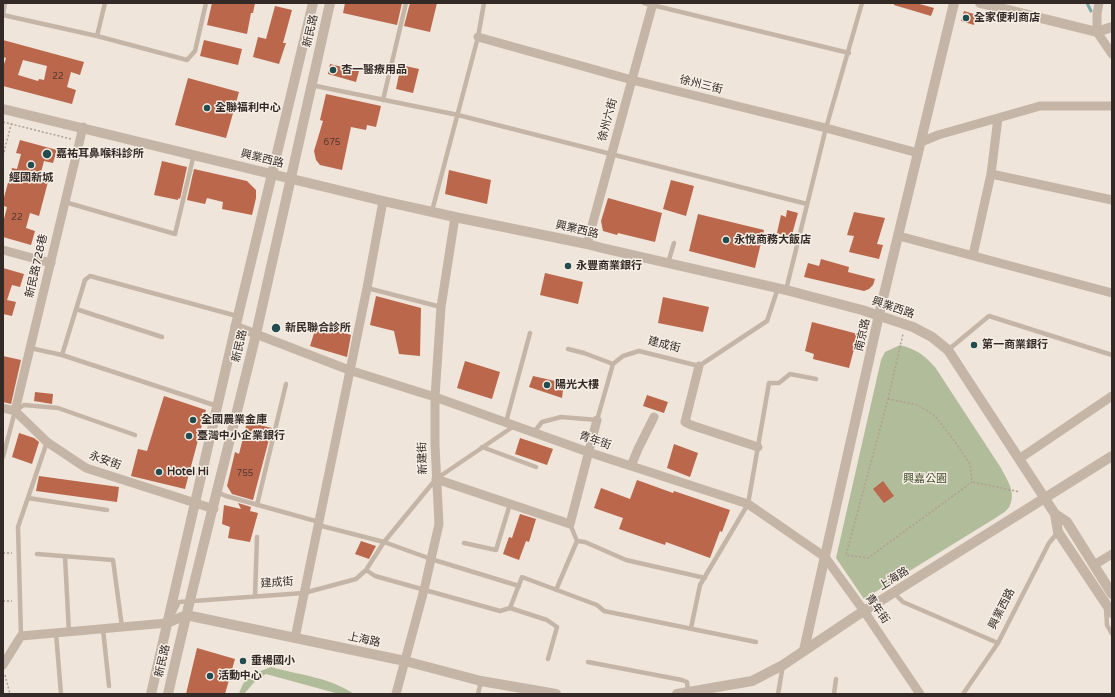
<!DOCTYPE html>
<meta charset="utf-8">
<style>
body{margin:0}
#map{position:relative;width:1115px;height:697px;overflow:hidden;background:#efe5da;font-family:"Varela Round",sans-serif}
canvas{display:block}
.frame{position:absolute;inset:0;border:4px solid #332a27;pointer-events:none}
</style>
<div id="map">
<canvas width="1115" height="697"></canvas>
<div class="frame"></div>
</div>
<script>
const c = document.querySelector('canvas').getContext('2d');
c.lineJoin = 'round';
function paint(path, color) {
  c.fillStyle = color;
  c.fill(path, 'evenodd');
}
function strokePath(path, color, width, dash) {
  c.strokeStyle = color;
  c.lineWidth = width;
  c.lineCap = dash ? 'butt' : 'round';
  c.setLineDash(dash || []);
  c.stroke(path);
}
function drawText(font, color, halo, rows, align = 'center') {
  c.font = font + ' "Varela Round","Noto Sans TC",sans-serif';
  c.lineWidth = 3;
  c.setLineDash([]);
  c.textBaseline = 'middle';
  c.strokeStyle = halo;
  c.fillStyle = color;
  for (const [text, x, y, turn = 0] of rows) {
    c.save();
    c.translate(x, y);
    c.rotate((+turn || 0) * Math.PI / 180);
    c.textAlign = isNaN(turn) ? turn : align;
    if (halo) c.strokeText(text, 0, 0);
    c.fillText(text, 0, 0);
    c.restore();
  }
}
paint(new Path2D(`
 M900,345c17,5 23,9 35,22l66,101c6,12 16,25 8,39 -2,4 -8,7 -12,10l-133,82 -28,-41 45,-198 4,-8z
 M271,667c28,8 58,10 83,27h-15l-73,-20 -9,5 -13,15h-5c6,-19 14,-20 32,-27z`), '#b1bc9b');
strokePath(new Path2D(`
 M1087,3l4,8`), '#7ca7a9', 3);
paint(new Path2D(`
 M212,3h43l-2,10h-2l-4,21 -40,-9z
 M345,3h57l-5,22 -54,-12z
 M410,3h27l-7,29 -26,-6z
 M894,3h22l18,5 -3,8 -37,-11z
 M275,6l17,4 -9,33h3l-7,21 -26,-7 5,-20 8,2z
 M964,11l13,4 -3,10 -13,-4z
 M3,40l81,22 -4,13 -9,-3 -4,15 9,3 -4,14 -69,-18v-19l3,-9 -3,-1zM23,60l24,6 -3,14 -5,-1 -1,2 -20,-6z
 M204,40l38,9 -4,16 -38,-9z
 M330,64l29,7 -3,11 -28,-8z
 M401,65l18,4 -6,24 -17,-4z
 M188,78l51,14 -13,46 -51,-13z
 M326,94l55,12 -5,21 -9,-2 -1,5 -15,-3 -9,43 -22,-5 -4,-5 -2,-9 9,-30 -3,-1z
 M20,140l37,10 -4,13 -9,-2 -4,15 9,2 -10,38 -9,-3 -4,15 9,3 -4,14 -28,-8v-14l4,-16 -4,-1v-5l9,-33 5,1 4,-15 -5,-1z
 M162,161l25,6 -7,32 -2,-1v2l-24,-5z
 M194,169l53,12 9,9v8l-4,17 -30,-6 1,-7 -16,-4 -2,6 -18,-4z
 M449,170l42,10 -4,24 -42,-10z
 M671,180l23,6 -8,30 -23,-7z
 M608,198l54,15 -7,29 -37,-9 -1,2 -14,-4 -2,-10z
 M787,210l11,3 -7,25 -14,-5 4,-18 5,2z
 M854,212l31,6 -8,26 6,1 -4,14 -30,-7 5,-16 -7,-1z
 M698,214l66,16 -9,38 -66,-17z
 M821,259l28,8 -1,5 27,7 -2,6 -4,4 -5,2 -60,-14 4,-14 11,3z
 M3,268l21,6 -4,13 -8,-2 -5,15 9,2 -4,14 -9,-2z
 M545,273l38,9 -5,22 -38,-9z
 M376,296l45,12 -1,48 -21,-2 -5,-23 -24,-6z
 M663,297l46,10 -6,25 -45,-9z
 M812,322l46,12 -9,34 -36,-9 1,-5 -9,-3z
 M317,324l34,11 -4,22 -37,-11z
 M3,356l18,4 -10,44 -8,-2z
 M465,361l35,11 -8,27 -35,-11z
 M533,376l31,7 -2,15 -33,-11z
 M35,392l18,2 -1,10 -18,-3z
 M647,395l21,7 -4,11 -21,-7z
 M164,396l42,14 -21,79 -54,-13 7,-27 9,2z
 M247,422l25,6 -19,72 -21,-6 -5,-8 8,-34 4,2z
 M19,433l15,5 5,4 -7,22 -20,-7z
 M520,438l33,11 -6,16 -32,-11z
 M674,444l24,9 -8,24 -23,-9z
 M39,476l80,11 -2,15 -81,-11z
 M637,480l36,13 1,-2 56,19 -8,22 -2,-1 -10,27 -44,-16 -1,3 -46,-16 4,-11 -29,-10 7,-20 29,11z
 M883,481l11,15 -10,7 -11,-14z
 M238,503l13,4 -1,4 8,2 -8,29 -22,-4 2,-11 -8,-3 2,-19 17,4z
 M520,514l16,5 -7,23 -3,-1 -7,19 -16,-6 6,-17 3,1z
 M361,541l15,5 -7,13 -14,-5z
 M197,648l38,11 -10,35h-39z`), '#ba674c');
strokePath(new Path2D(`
 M3,122l68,17
 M3,156l9,-35
 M888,399l30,6 17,11 18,23 17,25 2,18 -104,76 -22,-3z
 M888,399l15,-65
 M973,482l47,10
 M3,553h9
 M3,601h9
 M5,675l5,19`), '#b19f92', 1.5, [2, 2]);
strokePath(new Path2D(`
 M644,3l205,50
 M3,14l2,-11
 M3,15l94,21 90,24 8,-9 11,-48
 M97,36l8,-33
 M311,85l147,30 349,89
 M383,100l23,-97
 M65,202l110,32 19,-80
 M432,211l46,-174 6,-34
 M668,263l6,-20
 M367,288l74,19
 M786,290l40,-162 36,-125
 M76,309l86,28
 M30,348l32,7 155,51
 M568,349l16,4 29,11
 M948,350l41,-34 123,39
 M62,355l23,-75 5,-4 147,40
 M506,422l24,-89
 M534,432l8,-10 19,-5 36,3 16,-56 10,-8 16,-5 60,15 68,-45 11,-33
 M482,447l54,20
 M3,457l12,-46 9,-6 34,3 77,27
 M217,492l9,4 93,26
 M28,498l79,12
 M257,505l29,-121
 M318,525l66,17 47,17 88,27
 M577,541l8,1 41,18 79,18
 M464,543l32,7 14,-46
 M37,554l76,6 9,67
 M65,557l4,76
 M366,570l9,6 125,35 10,-3 37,12 10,7 -9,32
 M556,590l21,-49 -7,-17
 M894,593l9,9 95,41
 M255,596l2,-59
 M510,608l12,-31 75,28 7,6 152,31
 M1106,608l1,17 5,9
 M174,612l5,-10 125,-9 52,-14 10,-9 18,-28 52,-63 78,-53
 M691,628l9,-43 48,-81 21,-121h10l11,-9 26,5
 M103,629l6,57
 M56,633l5,61
 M21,636l-3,-109 29,-85
 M588,662l94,18 5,2 1,10
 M478,694l3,-13
 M778,694l5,-29
 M834,694l2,-15
 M963,694l35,-51 51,-100 9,-11`), '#c5b5a7', 4.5);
strokePath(new Path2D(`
 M1099,3l-2,11v18l15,22
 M478,37l154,43 194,48 92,25
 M921,142l17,-7 102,-29h72
 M991,174l121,26
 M899,236l213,57
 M587,244l66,-241
 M3,250l48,13
 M973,255l18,-81 7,-56
 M235,326l114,44 86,27 153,55 160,52 77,53 39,54 56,83
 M699,366l-14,56 6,3 67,22
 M3,408l12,3 32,31 39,26 128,41
 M15,411l68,-284
 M1019,459l93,-63
 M631,466l7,-17 16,-32
 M436,479l134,45 27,-104
 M1094,565l18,-11
 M295,638l72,-350 16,-87
 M3,665l18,-29 146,-13
 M396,694l28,-104 15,-66 -4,-79v-48l6,-90 14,-90`), '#c5b5a7', 9);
strokePath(new Path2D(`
 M980,3l117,29 15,-5
 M3,109l380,92 72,16 132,27 15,4 184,42 76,20 51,17 19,10 16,13 107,164 12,8 45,72
 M1055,514l3,18 54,81
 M167,623l19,-8 219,46 76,20 75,13
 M804,650l75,-335 75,-312
 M151,694l87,-378 75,-313
 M168,694c27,-121 59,-240 88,-360 25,-110 49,-221 74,-331
 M677,694l75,-13 31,-16 73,-49 256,-160`), '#c5b5a7', 10);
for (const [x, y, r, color] of [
 [966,18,4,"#214d50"],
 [333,70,4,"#214d50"],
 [207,108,4,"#214d50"],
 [47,154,5,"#214d50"],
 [31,165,4,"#214d50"],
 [726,240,4,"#214d50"],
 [568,266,4,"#214d50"],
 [276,328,5,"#214d50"],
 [974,345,4,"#214d50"],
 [547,385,4,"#214d50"],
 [193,420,4,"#214d50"],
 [189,436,4,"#214d50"],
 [159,472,4,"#214d50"],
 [243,661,4,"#214d50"],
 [210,676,4,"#214d50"]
]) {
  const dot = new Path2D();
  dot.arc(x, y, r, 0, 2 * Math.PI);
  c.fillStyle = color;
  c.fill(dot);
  strokePath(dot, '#f7efe5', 1.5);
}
drawText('9px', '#553930', null, [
 ["22",58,77],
 ["675",332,143],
 ["22",17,218],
 ["755",245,474]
]);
drawText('bold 11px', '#332a27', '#f7efe5', [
 ["全家便利商店",974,18],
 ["杏一醫療用品",341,70],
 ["全聯福利中心",215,108],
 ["嘉祐耳鼻喉科診所",56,154],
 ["經國新城",31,178,"center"],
 ["永悅商務大飯店",734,240],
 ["永豐商業銀行",576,266],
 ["新民聯合診所",285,328],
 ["第一商業銀行",982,345],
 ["陽光大樓",555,385],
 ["全國農業金庫",201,420],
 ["臺灣中小企業銀行",197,436],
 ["Hotel Hi",167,472],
 ["垂楊國小",251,661],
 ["活動中心",218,676]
], 'left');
drawText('11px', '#332a27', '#f7efe5', [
 ["新民路",311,31,-77],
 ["徐州三街",701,85,14],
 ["徐州六街",608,120,-75],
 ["興業西路",262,159,14],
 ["興業西路",577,230,13],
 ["新民路728巷",37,266,-77],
 ["興業西路",893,308,19],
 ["南京路",863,335,-77],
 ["建成街",664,345,14],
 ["新民路",240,346,-77],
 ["青年街",595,441,19],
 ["新建街",423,458,-92],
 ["永安街",105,461,20],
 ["上海路",894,579,-32],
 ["建成街",277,583,-4],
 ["青年街",877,609,55],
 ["興業西路",1002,609,-63],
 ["上海路",364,640,12],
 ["新民路",163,661,-77]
]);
drawText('11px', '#424e2d', '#f7efe5', [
 ["興嘉公園",925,479]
]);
</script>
